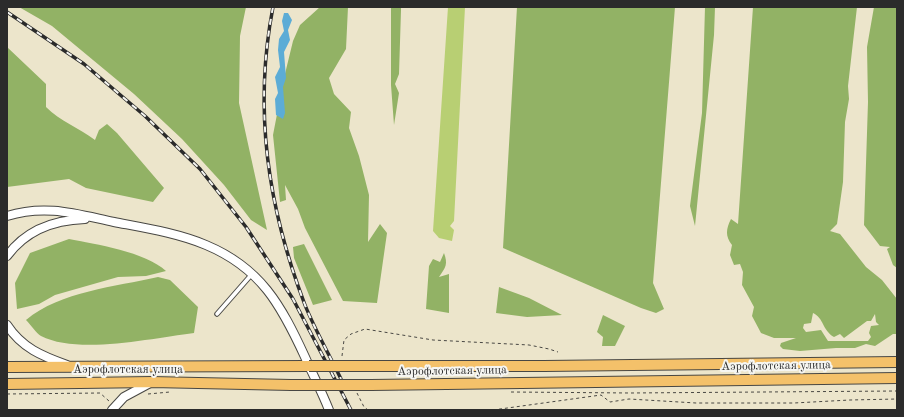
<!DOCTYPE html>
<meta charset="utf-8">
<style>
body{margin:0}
#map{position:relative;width:904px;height:417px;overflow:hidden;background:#ece5cb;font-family:"Old Standard TT",serif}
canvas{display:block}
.frame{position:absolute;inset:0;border:8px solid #2b2b2b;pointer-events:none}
</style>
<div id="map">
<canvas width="904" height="417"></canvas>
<div class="frame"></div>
</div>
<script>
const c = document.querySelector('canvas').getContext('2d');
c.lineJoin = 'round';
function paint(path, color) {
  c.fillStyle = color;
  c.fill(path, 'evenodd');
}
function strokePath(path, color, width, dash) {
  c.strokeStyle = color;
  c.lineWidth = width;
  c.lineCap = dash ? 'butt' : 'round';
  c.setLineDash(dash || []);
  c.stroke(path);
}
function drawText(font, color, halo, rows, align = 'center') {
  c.font = font + ' "Old Standard TT",serif';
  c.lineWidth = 4;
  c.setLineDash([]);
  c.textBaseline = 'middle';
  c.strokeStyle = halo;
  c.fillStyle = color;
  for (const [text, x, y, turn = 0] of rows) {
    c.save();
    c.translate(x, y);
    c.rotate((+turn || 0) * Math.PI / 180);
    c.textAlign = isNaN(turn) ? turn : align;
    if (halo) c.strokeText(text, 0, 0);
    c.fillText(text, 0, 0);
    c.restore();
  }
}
paint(new Path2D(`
 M448,7h17l-11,214 -4,5 4,4 -2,11 -13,-3 -6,-7z`), '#b8cf73');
paint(new Path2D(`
 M19,7h227l-6,29 -1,67 28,127 -16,-10 -27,-35 -42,-46 -48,-45 -82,-68z
 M320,7h28l-2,42 -17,29 5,16 17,18 -2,16 10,28 10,39 -1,47 12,-18 7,9 -10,70 -34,-2 -38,-73 -7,-19 -13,-24 1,15 -6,2 -7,-67 11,-57 9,-37 7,-16z
 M391,7h10v3l-2,64 -4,10 4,9 -5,32 -3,-40z
 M517,7h158l-22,276 11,26 -8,4 -15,-5 -138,-60z
 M705,7h10l-1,28 -19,191 -5,-20 12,-93z
 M753,7h104l-9,79 1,13 -4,23 -2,60 -6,42 -7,7 10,3 26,33 16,13 15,19v35h-4l-18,12 -9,-2 -11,4h-19l-36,3 -17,-2 -3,-3 1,-3 15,-5h-22l-13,-5 -9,-17 2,-9 -12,-22 1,-13 -3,-8 -6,1 -4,-10 2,-10c-7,-9 -6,-16 -1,-26l7,5zM813,313c11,5 9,17 21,24l6,-3 4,4 23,-17h4l4,-7 1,8 3,3 -8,1 -2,7 2,4 -3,4h-40l-7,-11 -15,2 -3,-4 1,-4 7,-1z
 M874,7h23v261l-4,-3 -6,-16 3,-2 -10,-1 -16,-21 4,-123 -1,-55z
 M7,47l39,37v23c14,14 33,21 49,33l4,-10 8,-6 10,9 47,55 -11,14 -67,-14 -17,-9 -62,8z
 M69,239c26,5 77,13 97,32l-20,5 -28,1 -63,18 -16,9 -22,5 -2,-26 15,-30z
 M304,244l28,56 -19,5 -19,-47 -1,-11z
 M444,253c4,11 2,14 -5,24l10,-3v39l-23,-4 3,-43 4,-7 7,3z
 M158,277l12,3 28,27 -4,26c-41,5 -116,22 -153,3 -5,-3 -10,-11 -15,-16 35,-29 89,-33 132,-43z
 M499,287l30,11 33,17 -35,2 -31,-4z
 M603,315l22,11 -10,20h-13l1,-9 -6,-5z`), '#92b265');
paint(new Path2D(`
 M284,13h4l4,7 -4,10 2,10 -6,12 2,26 -3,9 2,26 -2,6 -7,-4 -1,-16 3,-6 -3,-16 5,-10 -2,-17 1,-11 5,-8 -2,-10z`), '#5cacd6');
const service = new Path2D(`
 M217,314l35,-40`);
const tertiary = new Path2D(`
 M7,216c39,-12 69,-2 107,6 31,6 63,11 92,23 55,23 75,60 99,112 8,18 17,35 24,53
 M7,256c19,-26 47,-36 78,-37
 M7,325c15,23 35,31 60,40
 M112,410l12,-13 26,-14`);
const primary = new Path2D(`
 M364,366h180l353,-4
 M7,367l302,-1
 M7,384l145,-2 139,3
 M371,385l526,-7`);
strokePath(service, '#484743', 5.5);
strokePath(tertiary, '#484743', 10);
strokePath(primary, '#484743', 12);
strokePath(new Path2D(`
 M342,356l2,-16 7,-6 14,-5 68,11 96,5 20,4 9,3
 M511,392l119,1 267,-2
 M357,393l7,14 4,3
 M7,394l93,-1 9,8
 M148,394l22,-2
 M493,410l108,-15 9,7 19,-3 67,4h98l56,-3 47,-1`), '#484743', 1, [3, 3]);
strokePath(service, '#fff', 3.5);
strokePath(tertiary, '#fff', 8);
strokePath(primary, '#f4c16a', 10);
const rail = new Path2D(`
 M273,7c-20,103 -5,201 32,298 10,25 24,49 36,74
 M7,12l77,52 61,52 55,53 46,58 47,72 58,111`);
strokePath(rail, '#2b2b2b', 3.5);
strokePath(rail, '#f6f6f2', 2, [6]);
const primaryBridge = new Path2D(`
 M309,366h55
 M291,385h80`);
strokePath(primaryBridge, '#484743', 12, []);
strokePath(primaryBridge, '#f4c16a', 10);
drawText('12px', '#2b2b2b', '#f6f6f2', [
 ["Аэрофлотская улица",776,366,-1],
 ["Аэрофлотская улица",128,370],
 ["Аэрофлотская улица",452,371,-1]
]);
</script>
